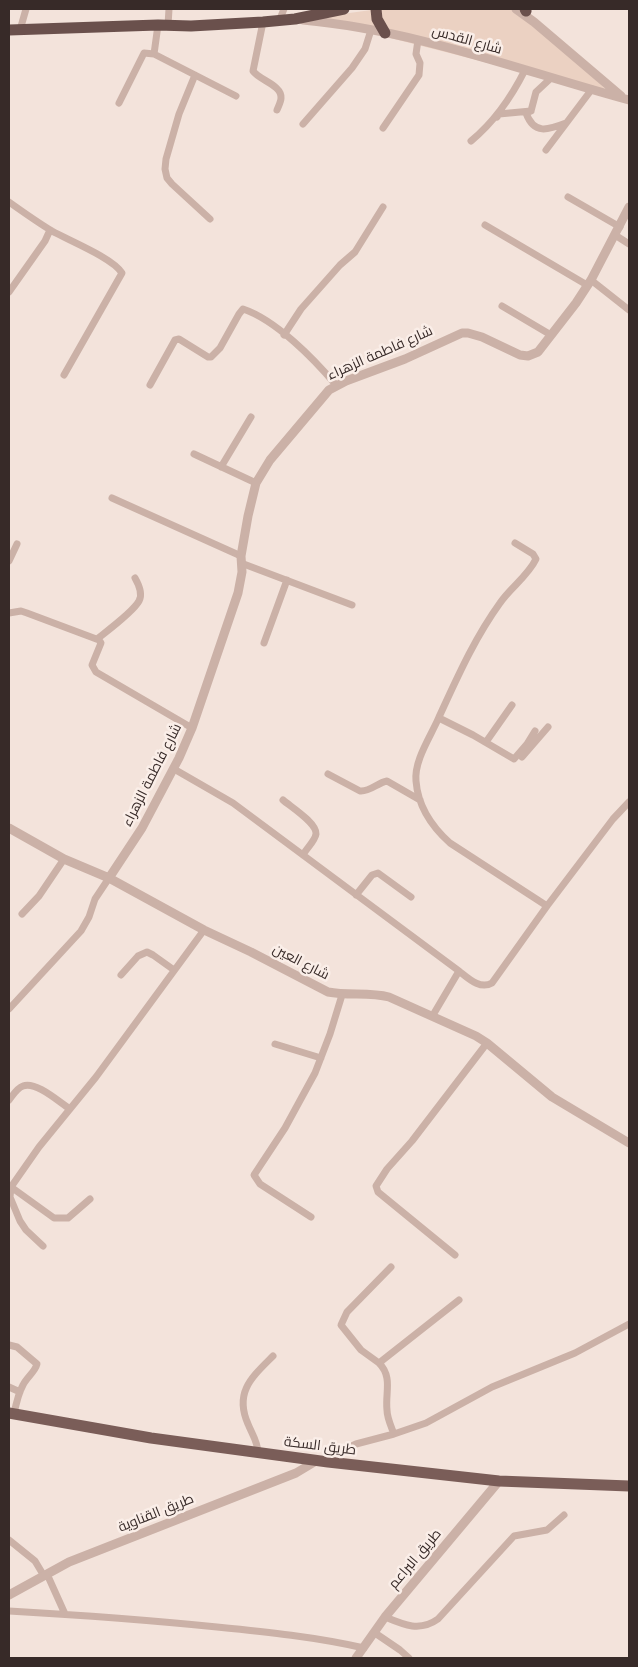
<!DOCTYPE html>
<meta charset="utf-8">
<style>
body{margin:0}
#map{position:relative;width:638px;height:1667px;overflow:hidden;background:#f3e3db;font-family:Mulish,sans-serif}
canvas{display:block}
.frame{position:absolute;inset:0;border:10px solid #372a28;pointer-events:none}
</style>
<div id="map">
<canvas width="638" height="1667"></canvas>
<div class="frame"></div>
</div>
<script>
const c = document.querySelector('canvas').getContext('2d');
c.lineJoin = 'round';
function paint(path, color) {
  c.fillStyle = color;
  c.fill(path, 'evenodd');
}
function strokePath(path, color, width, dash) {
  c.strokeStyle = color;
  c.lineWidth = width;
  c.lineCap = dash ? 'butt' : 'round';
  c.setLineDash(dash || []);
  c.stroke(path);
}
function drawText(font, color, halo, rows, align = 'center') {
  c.font = font + ' Mulish,Cairo,sans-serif';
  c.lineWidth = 5;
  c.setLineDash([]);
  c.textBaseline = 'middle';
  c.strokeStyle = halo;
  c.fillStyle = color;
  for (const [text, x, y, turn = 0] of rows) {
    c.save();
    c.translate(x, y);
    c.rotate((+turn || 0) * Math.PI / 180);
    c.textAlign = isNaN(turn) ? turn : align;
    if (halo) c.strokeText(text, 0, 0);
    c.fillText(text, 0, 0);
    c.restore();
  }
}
paint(new Path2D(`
 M379,9h136l59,47 36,38 -298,-76z`), '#ebd1c2');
strokePath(new Path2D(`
 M279,21l5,-12
 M263,22l-10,49c6,9 29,14 28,27 0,4 -3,9 -4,12
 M168,25l1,-16
 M20,30l6,-21
 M154,54l4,-29
 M195,75l-16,39 -13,45 -1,10 2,9 5,6 38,35
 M119,103l25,-50 10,1 82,42
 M531,111l-5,2c8,22 22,17 40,10
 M497,117l2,-3 32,-3 5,-19 15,-14
 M303,124l49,-56 13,-19 6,-19
 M383,128l36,-53 1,-12 -4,-9 2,-14
 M471,141c23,-19 41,-45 54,-71
 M546,150l46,-61
 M568,197l52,30
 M9,202c14,10 28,20 43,29 16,9 61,27 70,42l-58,102
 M485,225l102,60
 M615,235l14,9
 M591,280l38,30
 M9,292l36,-51 5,-11
 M502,306l49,29
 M284,335l17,-26 39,-44 15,-13 28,-45
 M150,385l25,-45 4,-1 29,18h3l9,-9 19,-34 4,-5c33,11 71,50 93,76
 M194,454l62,29
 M221,467l30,-50
 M112,498l129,58
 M515,543l18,11 3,5c-8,17 -26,29 -36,44 -26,36 -43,75 -61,114 -8,19 -25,43 -23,64 2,26 15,45 34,62l97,63
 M9,561l8,-17
 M241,563l111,42
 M9,613l12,-2 6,2 72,27 2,3 -9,22 4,7 96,56
 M97,639c10,-8 36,-27 42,-38 4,-7 0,-16 -4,-23
 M264,643l23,-63
 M439,718l34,17 41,24 13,-15 8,-13
 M486,742l26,-37
 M522,757l26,-30
 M174,769l59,34 226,168c9,7 21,19 33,12l55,-77 66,-87 16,-17
 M328,774l32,17c10,1 17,-8 27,-10l33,19
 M283,800c8,7 34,23 33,34 -1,7 -10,15 -13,21
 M356,895l16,-20 6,-2 33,24
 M22,914l17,-18 25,-37
 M121,975l17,-19 9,-4 6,3 21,15
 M9,1009l72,-78 8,-14 6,-18 14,-21
 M433,1015l26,-44
 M275,1044l46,14
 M9,1100c4,-5 8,-12 14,-14 13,-5 36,16 47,23
 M11,1187l43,31h14l22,-19
 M311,1217l-51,-33 -6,-9 31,-47 30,-55 15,-39 12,-39
 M43,1246l-17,-16 -6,-9 -10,-24 1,-10 28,-40 57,-70 108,-147
 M455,1255l-77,-63 -2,-6 11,-17 25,-28 75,-98
 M9,1345l8,2 20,17c-2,8 -10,13 -14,21 -5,9 -7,19 -9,29
 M379,1363l-18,-13 -20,-25 6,-13 44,-45
 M9,1387l11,5
 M394,1434c-3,-8 -7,-16 -7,-24 -2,-17 6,-33 -8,-47l80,-63
 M258,1453c0,-11 -6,-19 -10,-29 -14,-32 4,-47 25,-68
 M328,1462l15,-12 13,-6 38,-10 32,-11 66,-36 83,-34 54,-29
 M9,1540l26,21 9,15
 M47,1574l18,40
 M9,1611c70,4 139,9 208,16 50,5 99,10 147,21
 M385,1617c19,8 35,15 53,2l76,-83 33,-6 17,-15
 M375,1633l25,17 9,8`), '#cbb1a7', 7);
strokePath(new Path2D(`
 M516,9l18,13 87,74
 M303,20c112,10 219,51 326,80
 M9,828l55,31 45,19 95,52 47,22 77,40c20,4 41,0 61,5l87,39 11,7 65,54 77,46
 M109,878l33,-50 37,-70 13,-30 46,-135 4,-21 -1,-16 7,-40 8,-33 14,-23 59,-70 17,-9 59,-22 57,-26h6l14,4 38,18 8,1 10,-4 38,-49 15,-23 38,-73
 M9,1595l60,-33 227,-89 20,-12
 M356,1658l29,-41 114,-136`), '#cbb1a7', 9);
strokePath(new Path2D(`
 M9,1413l142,25 177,24 171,19 130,5`), '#7a5d58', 11);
strokePath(new Path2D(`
 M376,9l1,10 8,14
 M525,9l1,2
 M9,30l149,-5 33,1 72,-4 32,-3 49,-10`), '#6a504c', 11);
drawText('14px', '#372a28', '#faeee8', [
 ["شارع القدس",467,40,16],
 ["شارع فاطمة الزهراء",380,353,-24],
 ["شارع فاطمة الزهراء",152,775,-63],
 ["شارع العين",301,962,27],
 ["طريق السكة",320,1446,7],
 ["طريق القناوية",156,1513,-22],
 ["طريق البراعم",415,1559,-50]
]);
</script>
